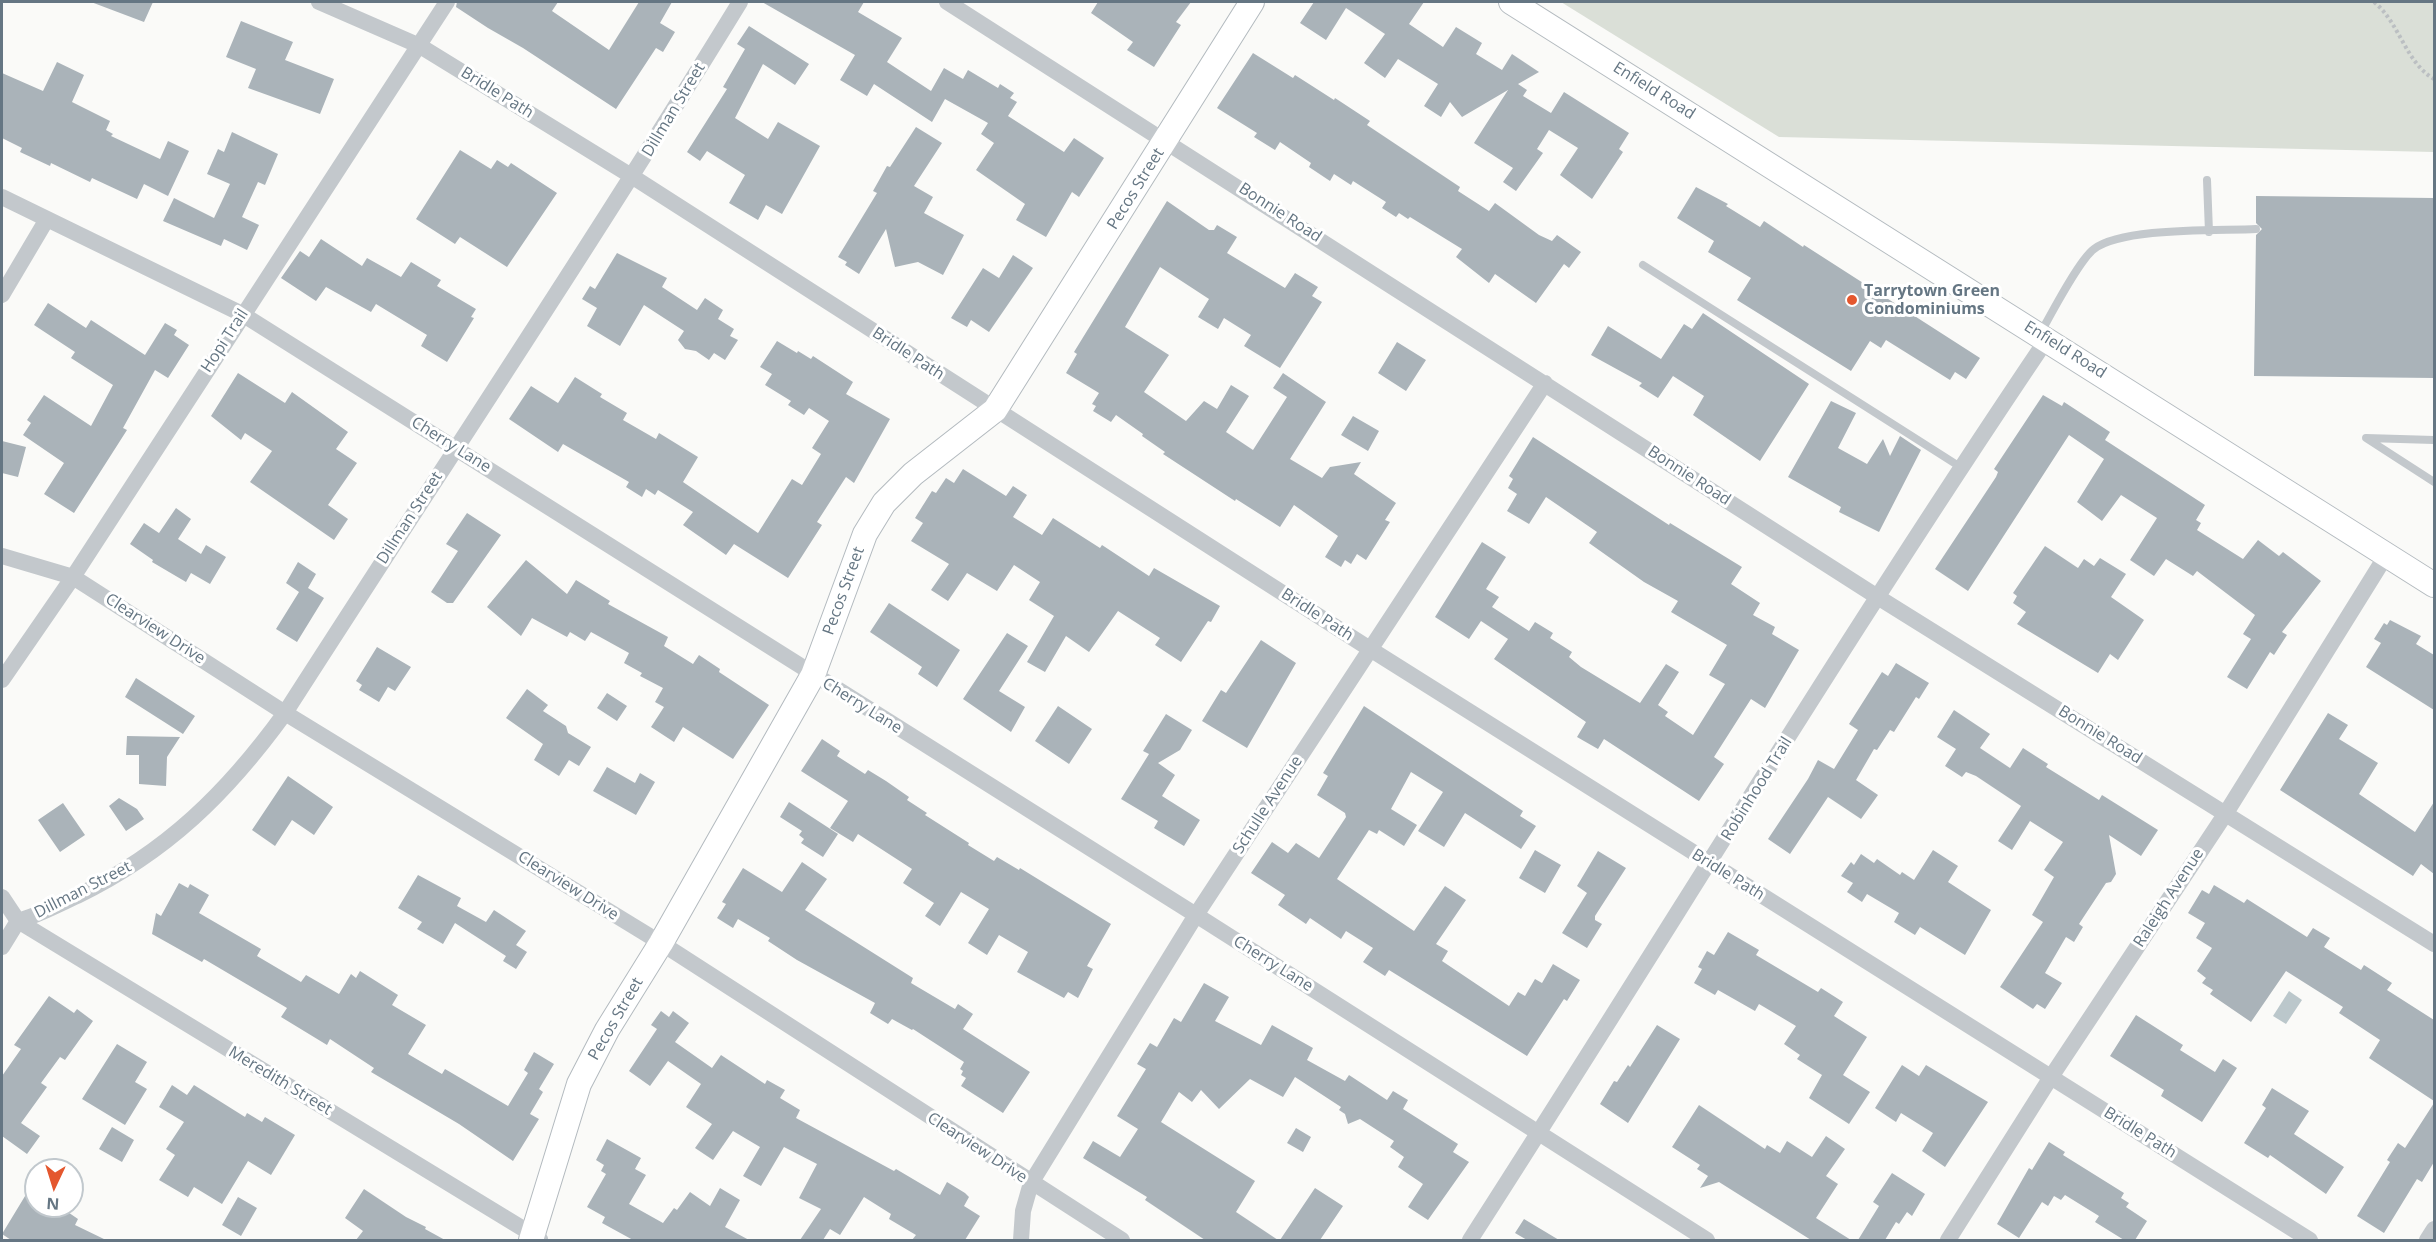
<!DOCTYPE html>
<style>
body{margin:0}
#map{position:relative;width:2436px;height:1242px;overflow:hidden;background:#fafaf8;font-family:"Open Sans",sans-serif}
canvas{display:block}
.frame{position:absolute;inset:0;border:3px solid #657683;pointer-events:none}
.north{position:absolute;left:24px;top:1158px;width:60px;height:60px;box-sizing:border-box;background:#fff;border:2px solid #c1c8cd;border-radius:50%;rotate:184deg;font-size:16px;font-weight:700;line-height:24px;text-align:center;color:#657683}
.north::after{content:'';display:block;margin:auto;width:21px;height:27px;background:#e4572e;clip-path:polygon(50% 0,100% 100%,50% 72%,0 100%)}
</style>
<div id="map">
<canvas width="2436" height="1242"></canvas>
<div class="frame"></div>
<div class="north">N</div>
</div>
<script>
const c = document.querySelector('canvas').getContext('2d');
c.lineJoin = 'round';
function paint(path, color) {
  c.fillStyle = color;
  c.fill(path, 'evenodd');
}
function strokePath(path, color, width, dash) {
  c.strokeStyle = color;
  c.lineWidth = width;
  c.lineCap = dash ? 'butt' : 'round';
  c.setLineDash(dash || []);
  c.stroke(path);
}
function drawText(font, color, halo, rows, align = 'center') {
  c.font = font + ' "Open Sans",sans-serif';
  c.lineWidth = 6;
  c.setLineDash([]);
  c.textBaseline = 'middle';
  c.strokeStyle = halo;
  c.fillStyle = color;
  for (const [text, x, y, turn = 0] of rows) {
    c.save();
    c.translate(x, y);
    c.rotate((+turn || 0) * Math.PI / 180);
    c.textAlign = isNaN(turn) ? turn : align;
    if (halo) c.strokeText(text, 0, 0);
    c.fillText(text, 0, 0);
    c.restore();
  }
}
paint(new Path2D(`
 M1561,2h873v150l-655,-15z`), '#dadfd7');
paint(new Path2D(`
 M2289,991l13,9 -16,24 -13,-8z`), '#bbc7cb');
paint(new Path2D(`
 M91,2h62l-9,20z
 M457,2h101l-6,9 57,39 30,-48h33l-12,21 15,9 -12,20 -7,-4 -40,61 -93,-61 -35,-20 -32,-21z
 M762,2h102l-6,10 44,26 -15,24 44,29 13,-23 19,11 5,-9 30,18 2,-4 14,9 -4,5 7,4 -9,14 56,36 10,-14 30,20 -25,39 -7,-5 -26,45 -30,-17 9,-16 -49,-34 18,-27 -13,-9 7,-11 -43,-24 -13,23 -58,-38 -7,12 -27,-16 15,-25z
 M1098,2h93l-15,20 5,3 -27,42 -27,-17 6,-8 -42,-29z
 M1314,2h110l-15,22 34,23 13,-20 26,16 -6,11 26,16 10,-16 27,18 -21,12 9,6 -4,6 28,17 13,-21 65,41 -10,16 4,3 -31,47 -32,-24 18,-27 -29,-18 -12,19 6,4 -27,38 -13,-9 10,-14 -39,-25 34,-53 -46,27 -12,-15 -9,15 -17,-11 14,-22 -40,-25 -13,19 -21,-15 21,-29 -39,-26 -20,32 -26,-17z
 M241,21l52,21 -8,18 49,19 -14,35 -72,-26 8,-19 -30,-12z
 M749,26l60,38 -14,21 -32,-21 -28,54 33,21 10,-17 42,24 -38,68 -16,-9 -8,15 -29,-17 16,-28 -38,-24 -7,10 -13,-9 40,-63 -4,-2 22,-38 -8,-5z
 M1253,53l40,25 2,-3 39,25 1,-2 35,23 -3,4 93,62 -2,4 31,20 6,-8 44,32 13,6 5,-6 24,17 -12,16 -5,-4 -28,39 -41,-29 -6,9 -33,-26 6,-8 -52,-32 -2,2 -9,-6 -3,4 -14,-9 4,-6 -33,-21 -2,4 -17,-11 -4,7 -21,-14 2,-4 -31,-21 -5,8 -21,-13 3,-4 -40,-25z
 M57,62l27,13 -12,27 38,19 -4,9 7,4 -2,2 49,23 8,-18 21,10 -21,45 -24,-12 -7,15 -45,-21 -2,4 -39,-19 -1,3 -30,-14 2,-4 -20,-10v-65l41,18z
 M916,127l26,16 -28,43 19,11 -9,16 40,22 -21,40 -25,-13 -23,5 -9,-38 -27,45 -14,-9 2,-3 -9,-5 39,-64 -4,-2 14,-25 3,1z
 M232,132l46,22 -13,31 -7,-3 -16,35 17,8 -12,25 -23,-11 -3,7 -58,-25 11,-23 40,20 16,-34 -23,-10 11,-25 6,3z
 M460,150l31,19 6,-9 11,7 3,-4 46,30 -50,74 -47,-30 -5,7 -39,-25z
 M1696,187l32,17 -2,2 34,21 4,-6 39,26 1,-2 176,113 -14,21 -11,-7 -5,8 -64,-40 -5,8 -11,-7 -19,30 -114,-71 14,-22 -43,-26 6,-11 -37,-23z
 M2256,196l178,2v180l-180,-2 2,-141 6,-6 -6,-6z
 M1167,201l42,29h5l3,-5 20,12 -10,16 58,35 10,-15 23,14 -6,9 10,6 -42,66 -36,-22 7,-11 -27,-17 -6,11 -20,-12 11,-18 -49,-32 -35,60 44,28 -25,37 42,29 18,-20 13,8 14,-24 18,11 -23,36 27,18 34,-53 -14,-9 10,-15 43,29 -36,57 32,19 8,-11 31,-5 -7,12 42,29 -11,17 5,2 -24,38 -9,-6 -6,10 -6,-4 -4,7 -16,-10 13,-21 -44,-31 -14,22 -44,-28 -1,2 -72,-47 2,-2 -23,-16 1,-2 -27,-19 -5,7 -18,-11 3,-5 -4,-2 7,-11 -33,-20 11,-19 -3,-2z
 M321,239l41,27 5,-8 34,19 10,-15 30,18 -4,6 39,23 -5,8 3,1 -27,44 -26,-16 6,-11 -51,-31 -5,8 -45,-25 -10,14 -35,-23 19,-27 9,6z
 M617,253l50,25 -5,9 35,23 8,-12 18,12 -5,9 16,10 -4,7 8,4 -13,20 -11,-7 -5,7 -13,-9 -11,-2 -7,-9 6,-9 -40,-26 -24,41 -33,-20 10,-18 -15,-9 8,-13 5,3z
 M1013,255l20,13 -44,64 -18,-12 -4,7 -16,-9 32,-50 16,10z
 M48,303l38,25 5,-8 54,35 20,-32 12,7 -3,5 15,10 -21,33 -13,-8 -32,58 4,2 -53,83 -30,-19 20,-31 -41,-28 8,-12 -4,-3 17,-25 47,31 22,-41 -42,-27 4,-6 -41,-27z
 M1703,313l106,71 -49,77 -67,-46 11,-19 -31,-20 -15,22 -19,-12 3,-3 -51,-28 17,-29 53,33 23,-35 8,5z
 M777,341l20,12 1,-2 13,8 2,-3 40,26 -7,12 44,25 -36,64 -8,-6 -29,45 5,3 -34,53 -54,-34 -8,11 -43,-30 10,-13 -35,-22 -3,5 -9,-6 -4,8 -16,-10 3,-5 -66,-38 -5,8 -49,-33 22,-33 27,17 17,-26 27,17 -2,3 27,16 -4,7 33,19 3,-6 39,24 -15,25 75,51 34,-54 10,6 19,-31 -9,-6 17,-27 -20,-13 -5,7 -16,-10 3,-4 -26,-16 7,-11 -12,-7z
 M1397,342l29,18 -20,31 -28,-18z
 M238,373l47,30 7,-11 56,40 -12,17 21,14 -29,42 20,14 -14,21 -84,-58 22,-31 -27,-18 -4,7 -30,-24z
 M2043,395l19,11 2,-4 46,30 -5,8 100,65 -9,15 5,3 -4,7 46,29 15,-19 21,16 4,-4 38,29 -39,51 5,3 -13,20 -4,-3 -23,37 -20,-12 24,-38 -8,-5 12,-19 -58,-44 -4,5 -27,-17 -12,17 -24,-16 27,-42 -36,-23 -19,26 -25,-19 27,-43 -35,-24 -101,156 -33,-22 61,-92 2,-5 -4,-3z
 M1831,401l25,12 -18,35 29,16 16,-25 7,17 10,-20 21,14 -42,82 -40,-20 2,-5 -53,-30z
 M1353,416l26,15 -11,20 -27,-16z
 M1533,437l136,88 1,-2 72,44 -11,17 29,19 -7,12 22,12 -3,7 27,16 -34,58 -14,-9 -37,58 10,7 -25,37 -95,-62 -6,10 -21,-12 9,-15 -92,-63 14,-20 -27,-18 -12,18 -34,-22 47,-75 24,15 -20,32 13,8 -7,10 37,24 6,-9 18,11 -3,5 22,14 -3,5 12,10 59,36 26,-39 13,8 -21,33 10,7 -3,4 28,19 32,-51 -16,-9 18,-30 -56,-33 7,-11 -34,-19 -55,-39 8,-11 -51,-35 -17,27 -22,-13 10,-17 -9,-6 5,-9 -4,-3z
 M2,441l24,6 -8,30 -16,-4z
 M963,469l43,27 7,-10 14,9 -14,22 29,18 11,-17 47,30 2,-3 47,31 5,-8 66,38 -9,16 -3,-1 -27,41 -26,-17 5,-7 -42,-27 -29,41 -23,-16 -21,36 -18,-10 27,-46 -25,-16 11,-18 -26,-17 -17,26 -30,-18 -19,28 -17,-11 18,-26 -38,-23 12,-18 -8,-5 17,-27 4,2 10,-15 8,5z
 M176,508l15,11 -13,20 23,15 5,-9 20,12 -16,27 -19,-11 -5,9 -34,-20 1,-2 -23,-16 14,-21 15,10z
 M467,513l34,22 -48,68h-6l-16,-11 27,-41 -12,-7z
 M2045,546l33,22 6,-9 10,7 6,-8 26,16 -15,23 33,23 -26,40 -8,-6 -12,19 -81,-49 9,-12 -13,-9 4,-7 -4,-3z
 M526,560l41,34 9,-14 34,21 -2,3 60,33 -4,9 29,18 6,-9 21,14 -1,3 50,33 -36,54 -50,-32 -9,15 -23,-15 13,-20 -9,-5 8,-14 -23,-12 2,-3 -18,-10 5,-10 -38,-21 -6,9 -15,-9 -3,5 -35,-19 -11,18 -34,-29z
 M298,562l18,12 -8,14 16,10 -27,44 -21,-13 23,-37 -13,-9z
 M889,603l71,47 -23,37 -19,-13 4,-7 -52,-35z
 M2390,620l31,16 -5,8 18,11v55l-68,-43 15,-24 -7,-4 10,-16 3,2z
 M1007,633l21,13 -29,45 26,16 -14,25 -48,-33z
 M1261,640l35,23 -49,85 -45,-27 19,-31 5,3z
 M377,647l34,20 -16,24 -7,-4 -9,15 -20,-12 3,-5 -6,-4z
 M1896,663l33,20 -10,16 -3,-2 -22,35 -4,-2 -13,20 -3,-1 -18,31 22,15 -17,24 -33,-22 -38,57 -22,-15 40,-60 10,-19 16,9 24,-39 -9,-6 33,-52 6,4z
 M136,678l59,38 -12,18 -58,-37z
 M527,689l21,16 -5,6 23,15 2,7 23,14 -12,19 -10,-6 -10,16 -25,-16 9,-16 -37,-26z
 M607,693l20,13 -10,15 -20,-13z
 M1058,706l34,23 -23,35 -34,-23z
 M1364,706l159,105 -3,5 16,10 -15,23 -56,-36 -21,34 -26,-16 25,-39 -32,-20 -20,37 26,16 -13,21 -25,-16 -2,4 -8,-4 -32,49 77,52 31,-45 21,14 -30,44 12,7 -6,10 67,45 9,-14 7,4 10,-17 7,4 11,-19 27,16 -13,21 -3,-2 -37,57 -138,-86 -4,6 -22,-14 10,-14 -27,-17 -5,8 -31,-21 -4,6 -28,-19 7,-10 -34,-22 21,-31 16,11 8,-10 23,15 27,-41 -1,-4 -28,-18 11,-19 -5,-3z
 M1954,710l36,24 -10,14 30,20 13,-20 25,16 -2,3 53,33 3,-5 56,35 -17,26 -32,-21 7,39 -5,8 -5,1 -27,41 4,3 -9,15 -8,-5 -21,36 17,10 -17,26 -8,-5 -4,5 -33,-22 43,-65 -11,-7 22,-38 -10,-7 19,-28 -33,-21 -18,29 -14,-9 23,-35 -45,-30 -10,-4 -4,5 -17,-11 11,-17 -19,-12z
 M2328,713l20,12 -9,14 39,24 -19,31 56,38 19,-30v72l-13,-10 -8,12 -133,-86z
 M1166,714l26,16 -12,20 -22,13 17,12 -13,21 38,24 -16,26 -30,-18 4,-7 -37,-22 28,-45 -6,-3z
 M127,736l53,1 -13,20 -1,29 -27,-2v-29h-13z
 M822,739l18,12 -3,5 28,18 3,-4 18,11 23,16 -2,3 20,13 -2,2 44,28 -1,2 26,16 3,-4 22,13 1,-2 91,56 -24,42 6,3 -15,29 -10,-6 -4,6 -47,-26 11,-20 -29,-17 -12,20 -19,-12 21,-34 -28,-17 -21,34 -15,-10 9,-13 -31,-20 9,-14 -54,-35 -5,8 -23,-14 18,-27 -47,-30z
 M607,767l28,16 5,-10 15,9 -19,33 -43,-24z
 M288,776l45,31 -19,28 -22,-15 -17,26 -23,-16z
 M119,798l18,11 7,10 -18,12 -17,-25z
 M789,802l49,32 -15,23 -22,-14 3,-4 -5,-4 3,-4 -22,-14z
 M63,803l22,32 -25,17 -22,-32z
 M1535,850l26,15 -16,28 -26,-15z
 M1933,850l25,16 -10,16 43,28 -26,45 -45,-28 -5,8 -21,-13 5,-9 -32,-19 -5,8 -15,-10 6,-9 -12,-7 10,-14 3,3 7,-11 13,9 3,-4 23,16 2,-3 12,8z
 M1598,851l28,17 -31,48v4l7,4 -15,24 -25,-15 25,-40 -10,-7z
 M802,862l25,17 -22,31 108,68 -2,5 44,26 3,-5 15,10 -10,15 67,43 -27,41 -42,-27 5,-8 -5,-3 2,-4 -3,-2 4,-7 -51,-33 -1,1 -20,-11 -4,5 -18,-11 5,-10 -78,-43 -29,-19 2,-3 -32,-19 -5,9 -16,-10 9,-14 -4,-2 21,-34 39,24z
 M418,875l43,23 -4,8 29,16 8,-12 32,21 -10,14 11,7 -11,17 -13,-8 3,-5 -51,-33 -12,21 -26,-15 5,-7 -24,-14z
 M179,883l9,5 2,-4 19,11 -10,18 62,36 -4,7 44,26 5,-7 33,19 12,-20 5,4 4,-7 38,24 -6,10 34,20 -18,29 34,20 3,-5 63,37 20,-33 -4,-3 10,-18 20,12 -15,25 4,3 -13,22 9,5 -26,42 -54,-37 -88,-52 3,-4 -44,-29 -3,6 -46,-28 6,-9 -83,-49 -2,3 -50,-28 4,-21 5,3z
 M2214,885l30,18 3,-4 60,38 6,-9 17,10 -6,9 37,23 3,-5 28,18 -5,7 47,30v81l-65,-43 11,-18 -41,-27 4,-6 -57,-36 -35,51 -41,-28 3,-4 -11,-7 4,-5 -9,-7 15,-23 -16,-10 9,-15 -17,-10 14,-23 7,4z
 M1728,932l31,18 -3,5 62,37 3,-4 22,14 -9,14 33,21 -24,38 27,17 -21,32 -40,-26 13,-23 -25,-16 3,-4 -16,-11 12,-18 -37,-22 -4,7 -37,-21 -3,5 -21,-12 8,-14 -4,-2 9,-16 7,4z
 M1204,983l25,14 -14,24 46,24 11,-20 41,23 -6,12 38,21 4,-6 38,25 6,-9 15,9 -5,9 55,35 -5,8 16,10 -41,58 -20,-13 15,-23 -25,-17 6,-10 -14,-10 4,-6 -34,-22 -12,5 -3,-10 -6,-4 2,-3 -46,-30 -12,20 -33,-18 -31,30 -18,-19 -9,12 -13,-10 -18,30 94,59 -19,31 42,28h-73l-60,-40 2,-3 -64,-39 10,-17 27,16 18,-28 -21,-13 29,-47 -9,-5 13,-21 7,4 17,-29 7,4z
 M49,996l25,17 3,-4 16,12 -28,39 -5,-3 -19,26 6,4 -26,36 19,13 -13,18 -25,-18v-60l19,-27 -7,-4z
 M661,1011l8,6 4,-6 16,12 -14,19 37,26 9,-13 44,29 2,-4 18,10 -5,8 20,12 -4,8 98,53 2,-2 44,26 7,-13 18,11 4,4 -5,9 16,10 -15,24h-53l4,-5 -27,-16 2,-5 -27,-17 -24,38 -10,-6 -7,11h-23l21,-31 -22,-11 18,-34 -33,-17 -23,39 -18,-10 17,-29 -27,-16 -20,29 -18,-12 17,-24 -26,-17 15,-23 -33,-23 -18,25 -21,-15 28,-42 -6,-4z
 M2136,1015l47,30 -3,5 35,22 8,-13 14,9 -35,54 -41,-26 3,-6 -54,-34z
 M1657,1025l23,14 -52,84 -28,-19 14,-23 3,1 11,-17 2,2z
 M117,1044l30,18 -12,20 12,7 -22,36 -43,-26z
 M1902,1065l17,11 7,-11 62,37 -43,65 -23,-16 11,-18 -32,-20 -5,9 -21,-14z
 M172,1085l15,10 7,-10 51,32 2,-4 15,9 3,-5 30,18 -24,40 -23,-14 -26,43 -28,-17 -6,10 -29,-17 16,-25 -9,-6 18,-27 -25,-15z
 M2272,1088l37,23 -15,23 50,33 -18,27 -56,-39 -2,3 -24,-15 22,-35 -4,-3z
 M2434,1103v59l-12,20 -5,-3 -33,54 -27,-17 33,-54 -3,-2 11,-17 7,5z
 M1699,1105l66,44 2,-4 13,8 7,-12 25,16 14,-21 19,13 -19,27 12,8 -22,34 35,22h-40l-92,-58 -19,6 8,-12 -11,-7 3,-4 -28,-18z
 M112,1127l22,13 -12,22 -23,-13z
 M1296,1128l15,9 -8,15 -16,-9z
 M607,1139l34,19 -6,11 11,6 -17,29 34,19 11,-15 3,2 13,-18 20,14 10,-18 20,12 -15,27 24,13h-116l-31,-17 3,-6 -18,-10 19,-33 -5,-3 3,-6 -8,-5z
 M2049,1142l16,10 -2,3 61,38 -3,5 8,5 -3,4 21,14 -12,19h-11l-29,-18 4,-6 -34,-21 -4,5 -7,-4 -6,10 -6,-4 -23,36 -22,-14 32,-56 3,2z
 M1892,1173l33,21 -13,22 -5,-4 -8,12 -3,-2 -11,18h-27l21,-34 -6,-4z
 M36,1178v28h23l19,13 -3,6 31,15h-95l-9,-6z
 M1315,1188l28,18 -23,34h-40z
 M364,1189l42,28 20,10 -1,2 20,11h-89l7,-9 -18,-13z
 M238,1197l19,11 -16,28 -19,-11z
 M1524,1219l35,21h-32l-12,-7z`), '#aab3b9');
const secondary = new Path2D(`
 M1511,2l923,583
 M531,1240l48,-156 28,-54 54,-87 152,-268 52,-141 19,-31 29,-29 82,-64 257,-408`);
strokePath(secondary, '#b3babf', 26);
strokePath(new Path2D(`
 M2374,2c26,21 31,60 60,77`), '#bbbfc2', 4, [3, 3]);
strokePath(new Path2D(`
 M2207,180l2,52
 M1643,265l319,203
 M2040,334c10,-18 39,-74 54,-85 29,-22 124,-18 162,-20
 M2434,440l-68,-2 68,44`), '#c3c8cc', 8);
strokePath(new Path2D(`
 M319,2l101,44 213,131 737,472 940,591
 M947,2l929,594 558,348
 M2,197l240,117 954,601 511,325
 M2,295l45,-76
 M2,556l71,21 212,136 376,230 461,297
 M2,680l71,-103 374,-575
 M2,897l16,24 -16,26
 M18,921c21,-6 39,-16 59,-25 90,-44 150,-103 208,-183 152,-237 308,-471 455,-711
 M18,921l522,318
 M1021,1240l2,-29 8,-28 165,-268 349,-532
 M1470,1240c193,-300 377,-605 577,-901
 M1948,1240l103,-163 175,-264 161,-259
 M2427,1240l7,-11`), '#c3c8cc', 16);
strokePath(secondary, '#fff', 24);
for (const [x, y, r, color] of [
 [1852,300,6,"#e4572e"]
]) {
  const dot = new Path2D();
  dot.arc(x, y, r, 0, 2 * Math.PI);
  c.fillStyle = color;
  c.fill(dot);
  strokePath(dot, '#fff', 2);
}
drawText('16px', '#657683', '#fff', [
 ["Enfield Road",1654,91,32],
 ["Bridle Path",497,93,32],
 ["Dillman Street",674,110,-59],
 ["Pecos Street",1136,189,-58],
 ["Bonnie Road",1280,213,33],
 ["Hopi Trail",225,341,-57],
 ["Enfield Road",2065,350,32],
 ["Bridle Path",908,354,33],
 ["Cherry Lane",451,445,32],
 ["Bonnie Road",1689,476,33],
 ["Dillman Street",410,518,-57],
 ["Pecos Street",844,591,-70],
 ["Bridle Path",1317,615,33],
 ["Clearview Drive",155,629,33],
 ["Cherry Lane",862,706,32],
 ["Bonnie Road",2100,735,32],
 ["Robinhood Trail",1757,789,-58],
 ["Schulle Avenue",1268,805,-57],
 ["Bridle Path",1728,875,32],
 ["Clearview Drive",568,886,32],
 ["Dillman Street",83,890,-27],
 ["Raleigh Avenue",2169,898,-57],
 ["Cherry Lane",1273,964,32],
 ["Pecos Street",616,1019,-60],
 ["Meredith Street",280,1081,31],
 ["Bridle Path",2140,1133,32],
 ["Clearview Drive",977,1148,33]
]);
drawText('bold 16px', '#657683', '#fff', [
 ["Tarrytown Green",1864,291],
 ["Condominiums",1864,309]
], 'left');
</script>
